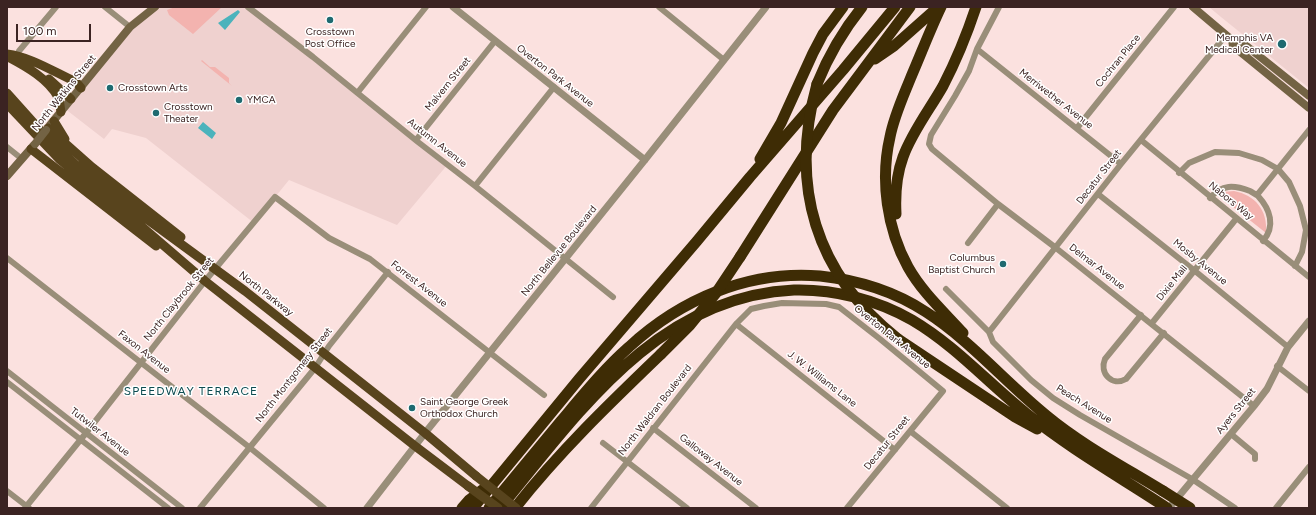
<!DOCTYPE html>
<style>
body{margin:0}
#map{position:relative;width:1316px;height:515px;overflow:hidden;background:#fbe1df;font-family:Figtree,sans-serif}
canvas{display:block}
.frame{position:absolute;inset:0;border:8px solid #3b2322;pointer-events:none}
.scale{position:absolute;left:16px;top:24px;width:75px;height:18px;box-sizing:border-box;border:2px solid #3b2322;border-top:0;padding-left:5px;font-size:12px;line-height:14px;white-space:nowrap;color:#3b2322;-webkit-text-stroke:3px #fff;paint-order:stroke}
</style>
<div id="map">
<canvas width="1316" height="515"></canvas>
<div class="frame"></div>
<div class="scale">100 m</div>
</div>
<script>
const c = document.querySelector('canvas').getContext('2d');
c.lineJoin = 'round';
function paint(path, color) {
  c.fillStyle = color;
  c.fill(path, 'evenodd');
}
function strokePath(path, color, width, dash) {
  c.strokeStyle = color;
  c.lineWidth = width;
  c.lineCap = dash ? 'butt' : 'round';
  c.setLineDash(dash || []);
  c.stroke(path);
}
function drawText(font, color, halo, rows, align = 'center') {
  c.font = font + ' Figtree,sans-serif';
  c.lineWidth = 3;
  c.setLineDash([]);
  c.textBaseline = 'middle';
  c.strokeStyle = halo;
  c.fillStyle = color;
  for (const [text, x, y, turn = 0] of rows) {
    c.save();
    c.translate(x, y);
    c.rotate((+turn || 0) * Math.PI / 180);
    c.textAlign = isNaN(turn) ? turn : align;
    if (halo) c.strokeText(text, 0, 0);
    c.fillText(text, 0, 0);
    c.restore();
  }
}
paint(new Path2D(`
 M155,7h93l200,157 -51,61 -108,-45 -35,43 -108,-85 -34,-9 -8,10 -40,-31 66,-81z
 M1209,7h100v81l-88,-71z`), '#efd1cf');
paint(new Path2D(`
 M175,7h47l-29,27 -24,-19 -2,-5z
 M202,60l8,7h5l14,11v5l3,3 -31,-25z
 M1234,191c21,4 34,19 32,42l-48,-38 5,-3z`), '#f3b3af');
paint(new Path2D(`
 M238,10l2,2 -15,18 -7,-7z
 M203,122l13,11 -4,6 -14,-11z`), '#4bb3bc');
strokePath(new Path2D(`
 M105,7l25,20
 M248,7l65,50 105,85 57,44 138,111
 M659,7l65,53
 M999,7l-22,42 -8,22 -14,25 -24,39 -2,9 3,5 66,55 58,44 198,158
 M977,49l144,115
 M15,59l4,-8 37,-44
 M358,92l68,-85
 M1077,128l97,-121
 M416,140l79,-99
 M1141,140l168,137
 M7,147l15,12
 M1179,173l10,-10 26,-11 24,1 23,7 16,9 11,13 11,24 6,24 -4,22 -7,14
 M475,186l79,-99
 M1098,194l97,77 93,76
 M1257,195l52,-65
 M1210,198c12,-14 24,-13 40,-7 3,2 6,3 8,5 12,13 18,30 5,45
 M968,243l30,-39
 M7,258l242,189 75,61
 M946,289l43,43 4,10 38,38 22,18 27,17 112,64 43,29
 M1141,315l-36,44c-6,14 7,28 21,20l38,-46
 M1152,323l84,-104
 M736,324l159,126
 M989,332l132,-168 105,-129
 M1277,366l32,25
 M7,371l175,137
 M7,382l161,126
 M653,428l103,80
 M910,431l97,77
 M1231,434l24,20v5
 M603,443l84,65
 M7,491l22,17
 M25,508l61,-75 119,-152 70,-84 54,41 41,21 174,136
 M200,508l115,-140 14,-22 59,-74
 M591,508l145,-184 15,-15 13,-3 18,-3 44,1 13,3 41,32 63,52 -96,117
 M1276,508l33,-41`), '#998e79', 6);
strokePath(new Path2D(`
 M453,7l192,153
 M367,508l58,-75 223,-277 118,-149
 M1169,508l85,-102 13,-17 21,-42 21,-26`), '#998e79', 7);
strokePath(new Path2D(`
 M1193,7l39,33 1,6 76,62
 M1232,40h7l70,56
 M50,125l80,-98 25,-20
 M7,176l27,-31`), '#736344', 8);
strokePath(new Path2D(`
 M7,54c24,3 47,18 69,28l5,6
 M10,58c17,9 38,21 48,39 2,4 2,10 3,15
 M49,79l22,20
 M7,93l43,48 25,23 65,50 105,77 180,142 51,43
 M7,104l52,55 82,67 64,55 210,165 53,40
 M54,121l11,18
 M48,128l44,39 89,70
 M31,149l125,97`), '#58441d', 9);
strokePath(new Path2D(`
 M941,7c-11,23 -20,47 -30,70 -8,20 -17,39 -21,60 -10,43 -3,92 18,130 14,25 36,45 55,66
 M875,59l19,-13 44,-39
 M817,84c12,-30 25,-52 45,-77
 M760,159l21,-36 32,-70 10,-19 20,-27
 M896,214c-1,-19 0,-38 7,-57 9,-25 27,-48 40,-71 13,-25 24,-52 33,-79
 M740,257l93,-147 77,-103
 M898,339l117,78 22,12
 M462,508l7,-8 13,-10
 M473,508l106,-129 118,-138 53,-64 93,-107 52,-63
 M489,508c24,-29 48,-58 72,-87 22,-26 43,-52 68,-74 52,-48 120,-77 191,-71 38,4 74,15 106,36 45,29 80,71 121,104 35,29 77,51 116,75
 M500,508c79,-96 158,-212 294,-218 41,-1 83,10 118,30 44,26 76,63 115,94 45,36 93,63 140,94
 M515,508c44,-56 95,-105 146,-154`), '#3e2c05', 11);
strokePath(new Path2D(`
 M35,144l11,-14`), '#736344', 8);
strokePath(new Path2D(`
 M476,476l40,32
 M468,486l30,22`), '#58441d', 9);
strokePath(new Path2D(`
 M817,84c-28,101 -2,190 81,255
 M661,354l29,-29 26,-32 24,-36
 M1163,491l27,17`), '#3e2c05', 11);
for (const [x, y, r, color] of [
 [330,20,4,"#1e6a70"],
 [1282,44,5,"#1e6a70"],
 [110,88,4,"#1e6a70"],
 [239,100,4,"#1e6a70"],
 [156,113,4,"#1e6a70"],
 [1003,264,4,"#1e6a70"],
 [412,408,4,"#1e6a70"]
]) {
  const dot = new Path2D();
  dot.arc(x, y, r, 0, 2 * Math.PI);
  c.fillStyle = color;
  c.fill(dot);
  strokePath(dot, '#fff', 1.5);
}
drawText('10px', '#3b2322', '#fff', [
 ["Crosstown",330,32,"center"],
 ["Post Office",330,44,"center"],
 ["Memphis VA",1273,38,"right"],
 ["Medical Center",1273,50,"right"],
 ["Crosstown Arts",118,88],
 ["YMCA",247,100],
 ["Crosstown",164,107],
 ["Theater",164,119],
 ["Columbus",995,258,"right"],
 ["Baptist Church",995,270,"right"],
 ["Saint George Greek",420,402],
 ["Orthodox Church",420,414]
], 'left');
drawText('10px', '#3b2322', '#fff', [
 ["Cochran Place",1118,61,-51],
 ["Overton Park Avenue",555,76,38],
 ["Malvern Street",448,84,-51],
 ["North Watkins Street",64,93,-51],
 ["Merriwether Avenue",1056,99,38],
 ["Autumn Avenue",437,143,38],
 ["Decatur Street",1099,177,-52],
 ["Nabors Way",1231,201,39],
 ["North Bellevue Boulevard",559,251,-51],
 ["Mosby Avenue",1200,262,39],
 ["Delmar Avenue",1097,267,38],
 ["Dixie Mall",1172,283,-51],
 ["Forrest Avenue",419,284,38],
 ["North Parkway",266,294,38],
 ["North Claybrook Street",179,299,-51],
 ["Overton Park Avenue",892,337,39],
 ["Faxon Avenue",144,352,38],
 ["North Montgomery Street",294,375,-52],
 ["J. W. Williams Lane",822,379,38],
 ["Peach Avenue",1084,404,32],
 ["North Waldran Boulevard",655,410,-52],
 ["Ayers Street",1236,411,-51],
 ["Tutwiler Avenue",100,432,38],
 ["Decatur Street",887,443,-51],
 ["Galloway Avenue",711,460,38]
]);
c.letterSpacing = '1px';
drawText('12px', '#0c4b50', '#fff', [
 ["SPEEDWAY TERRACE",191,391]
]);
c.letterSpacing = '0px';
</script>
